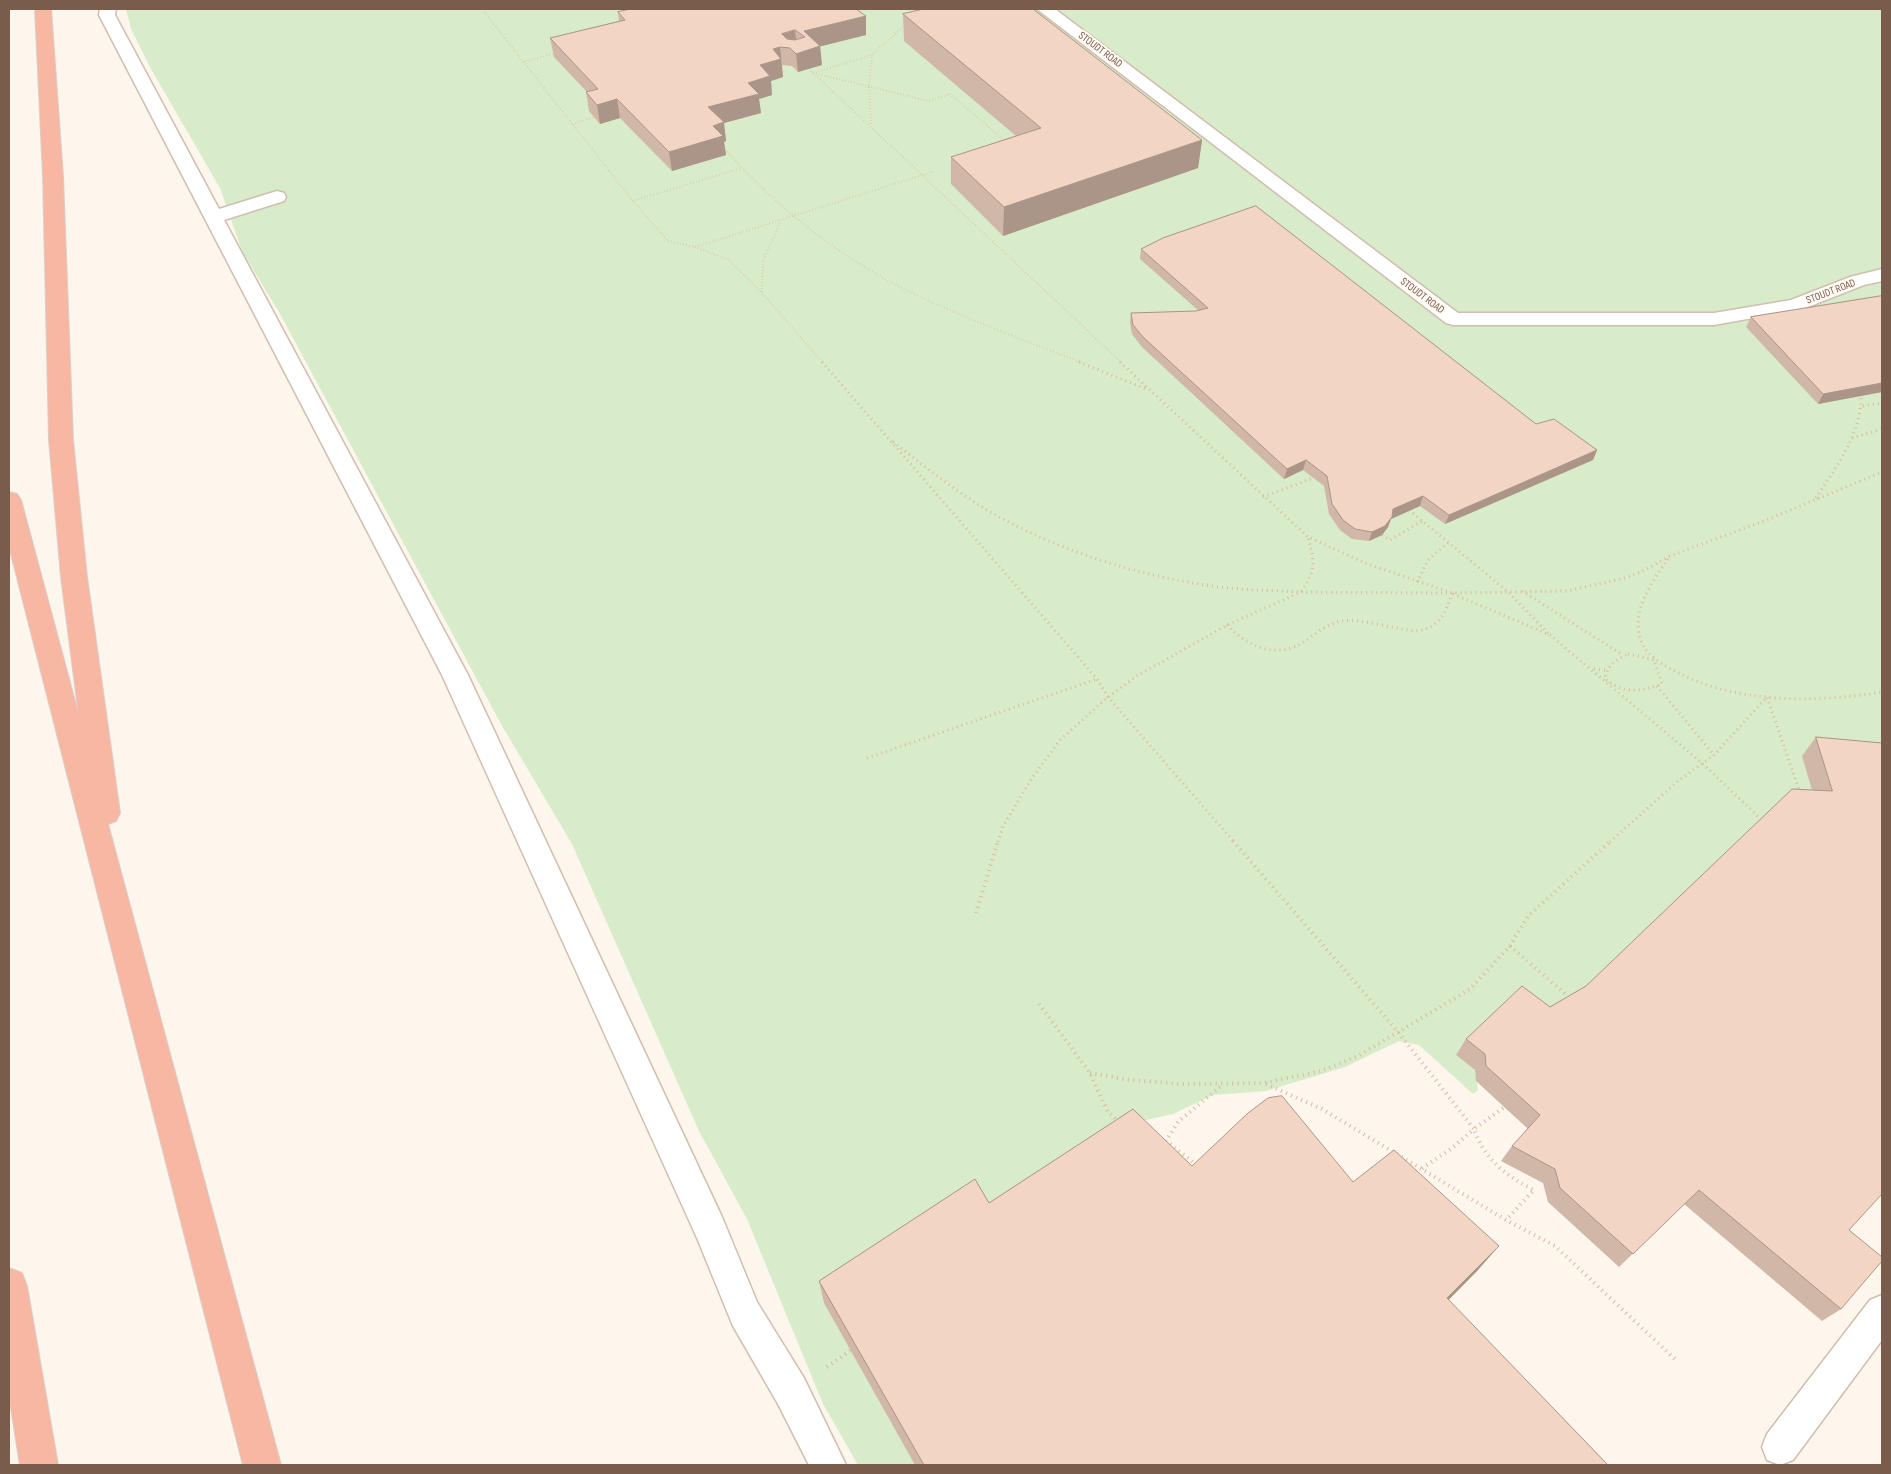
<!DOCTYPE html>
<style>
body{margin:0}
#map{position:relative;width:1891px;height:1474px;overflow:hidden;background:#fdf6ec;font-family:"Sofia Sans Condensed",sans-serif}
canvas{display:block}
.frame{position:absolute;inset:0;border:10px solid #7a5c4d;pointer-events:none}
</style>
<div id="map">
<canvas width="1891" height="1474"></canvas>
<div class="frame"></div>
</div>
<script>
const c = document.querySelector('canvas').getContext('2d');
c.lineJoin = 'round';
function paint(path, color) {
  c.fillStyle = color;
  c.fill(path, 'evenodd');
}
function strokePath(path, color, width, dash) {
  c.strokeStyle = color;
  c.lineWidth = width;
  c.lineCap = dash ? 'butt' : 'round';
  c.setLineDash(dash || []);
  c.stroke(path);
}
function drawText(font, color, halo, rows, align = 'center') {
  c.font = font + ' "Sofia Sans Condensed",sans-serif';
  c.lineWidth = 4;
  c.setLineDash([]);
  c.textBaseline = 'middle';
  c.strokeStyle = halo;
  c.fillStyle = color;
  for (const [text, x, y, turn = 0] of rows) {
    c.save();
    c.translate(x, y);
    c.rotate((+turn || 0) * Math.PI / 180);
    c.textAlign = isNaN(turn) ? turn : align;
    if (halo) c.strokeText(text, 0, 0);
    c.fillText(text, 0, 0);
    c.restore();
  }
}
paint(new Path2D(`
 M126,9h1756v753l-64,47 -243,193 -119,53 19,15 3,20 -5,4 -54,-49 -20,-4 -54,26 -79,24 -53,4 -40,19 -45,10 -212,341h-58l-35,-61 -76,-185 -48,-88 -127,-287 -71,-120 -221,-410 -38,-63 -22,-63 -69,-119 -20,-40z`), '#d8ecc9');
const service = new Path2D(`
 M100,9h16l-1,6 104,194 58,-18 7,2 2,4 -2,4 -60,19 244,455 254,542 35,85 47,76 42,87h-37l-31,-61 -45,-78 -36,-88 -255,-563 -343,-660z
 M1037,9h18l403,304h256l77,-13 59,-23 32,-8v12l-18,4 -61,24 -89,16h-261l-7,-2z
 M1882,1295v45l-89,120 -13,5 -13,-5 -5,-13 5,-13 103,-134z`);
const motorway = new Path2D(`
 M35,9h16l12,167 10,264 14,137 33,236 -4,8 -8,3 173,641h-38l-234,-919v-54l8,2 4,6 58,216 -18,-139 -12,-137 -6,-264z
 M9,1268l13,5 5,13 31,179h-38l-11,-70z`);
strokePath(service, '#d1beb0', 3);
strokePath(motorway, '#dad1cd', 2);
strokePath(new Path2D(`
 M485,9v4l148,188 35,40 27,6 34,13 33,33 61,70
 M523,62l33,-9
 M809,69l313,294
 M813,73l116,28 21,-7 55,47
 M813,73l59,-18 33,-30
 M572,124l22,-7
 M871,124l-2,-38 3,-31
 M723,147c47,53 102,99 164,133 62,33 130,57 195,83
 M633,201l109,-33
 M695,247l240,-76
 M762,292l1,-32 18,-39`), '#d9b8a5', 2, [0.5, 2.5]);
strokePath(new Path2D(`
 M822,362l275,317 11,18 126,145
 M1079,362l67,27
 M1120,362l188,175 57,26 87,30 115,-2 54,-12 20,-7 29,-16 99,-37 113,-47
 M1863,406l19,-3
 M1852,438l30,-9
 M893,442c30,23 60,47 92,67 65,38 140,63 214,75 33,6 68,6 102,8 15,-22 14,-29 7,-54
 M1263,497l50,-19
 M1816,498c21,-33 46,-64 45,-105
 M1409,510l98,81 42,43
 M1382,535l8,5 32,-19
 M1668,559c-16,23 -39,54 -26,84 6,13 19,21 31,27 61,34 142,33 209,22
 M1417,582l11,-22 21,-18
 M1522,591l101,64
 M1453,594l97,41 152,128 61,58
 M1227,625c21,22 50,35 78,16 12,-8 23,-18 37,-20 18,-3 55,9 76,10 22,-5 28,-18 34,-38
 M1628,654l26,6 8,24c-23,8 -37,10 -57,-5 2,-14 11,-19 23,-25z
 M1594,669l12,1
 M1657,686l57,69
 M867,758l230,-79
 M998,842l5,-16 29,-48 28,-38 48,-43 29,-21 90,-51 74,-33 146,1
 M1610,842l68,-61 36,-26 53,-58 33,96`), '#d9b8a5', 3, [1, 4]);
strokePath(new Path2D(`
 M1233,841l165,191 76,97 -23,20 -30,20
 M976,913l22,-72
 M1510,946l60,52
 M1039,1004l51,69 18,39 10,9
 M1090,1073l40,7 52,4 82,-1 57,-12 37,-15 112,-67 40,-43 18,-30 83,-75
 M1266,1084l56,25 184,111 49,26 122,115
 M1503,1108l-29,21c10,30 32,47 60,61l-28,30
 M1197,1165l-31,-24 12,-19 44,-37
 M827,1367l24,-17`), '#d9b8a5', 4, [1, 4.5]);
paint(service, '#fff');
paint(motorway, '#f7b7a3');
paint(new Path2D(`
 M618,12l248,23 -46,11 2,19 -24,7 -6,-6 -10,-1 1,12 -12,4 1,14 -13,4 2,14 -37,10 2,18 -2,1 2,13 -54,16 -52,-53 -20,6 -11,-13 -3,-19h1l-33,-35 -4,-19 69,-17z
 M903,14l299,126 -4,28 -195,68 -52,-52v-27l65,-21 -112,-95z
 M1141,249l395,175 61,26 -4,10 -148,64 -25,-18 -29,13 -3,8 -6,8 -13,6 -17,-2 -12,-9 -11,-16 -5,-28 -21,-16 -19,9 -142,-132 -10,-13 -2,-11 1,-10 68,-2 -59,-52z
 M1882,296v96l-64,12 -72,-77 5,-10z
 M1816,737l66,6 -33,487 -8,79 -19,12 -138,-117 -65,63 -71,-65 -5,-19 -42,-22 11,-15 16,-17 -52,-48 -1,-11 -19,-15 10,-16 84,-32 36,-21 226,-196 -10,-34z
 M1192,1166l161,16 125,88 -30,30 160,165h-693l-91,-162 -5,-22 170,-78z`), '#d1b7a8');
paint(new Path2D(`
 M866,16v19l-60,15 -2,-19z
 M795,30l2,19 -15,-15z
 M820,46l2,19 -24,7 -2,-18z
 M780,47l3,30 -12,4 1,14 -13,4 2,14 -37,10 2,18 -2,1 2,13 -54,16 -3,-19 39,-45 40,-24 12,-18 13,-16z
 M617,99l3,19 -20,6 -3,-19z
 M1202,140l-4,28 -195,68 1,-29z
 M1882,383v9l-64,12 5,-10z
 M1597,450l-4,10 -148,64 4,-9z
 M1306,460l-3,10 -19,9 3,-10z
 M1423,496l-3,10 -29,13 -3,8 -6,8 -13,6 3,-9 21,-23z
 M1499,1246l-21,24 -50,51 19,-23z`), '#aa9588');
const building = new Path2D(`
 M631,9h225l10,7 -62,15 16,15 -24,8 -6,-6 -10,-1 -7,2 8,10 -21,6 10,11 -22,7 11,11 -51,13 16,15 -11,4 10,10 -54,16 -52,-53 -20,6 -11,-13 12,-3 -48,-51 75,-18 -7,-8zM795,30l10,7 -10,3 -8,-1 -5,-5z
 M924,9h109l169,131 -198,67 -53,-50 90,-29 -138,-114z
 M1256,206l280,218 18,-5 43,31 -148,65 -26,-19 -30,13 -1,8 -7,9 -13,6 -17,-3 -12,-9 -11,-16 -5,-28 -21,-16 -19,9 -144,-132 -10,-12 -2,-12 65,-2 12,-3 -67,-59 22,-11z
 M1882,296v87l-59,11 -72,-77z
 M1816,737l66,6v451l-33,36 33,27v4l-41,48 -142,-119 -66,64 -73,-66 -5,-19 -43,-23 28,-31 -54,-49 -1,-12 -19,-15 56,-53 28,21 36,-21 206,-197 40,2z
 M1282,1096l71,86 41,-32 105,96 -52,52 161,167h-684l-105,-184 156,-102 14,24 144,-94 59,57 56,-53 20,-15z`);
paint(building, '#f3d5c3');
strokePath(building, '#aa9588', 1);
drawText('11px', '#7a5c4d', '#fffaf3', [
 ["STOUDT ROAD",1100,50,37],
 ["STOUDT ROAD",1831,292,-21],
 ["STOUDT ROAD",1422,296,37]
]);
</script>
